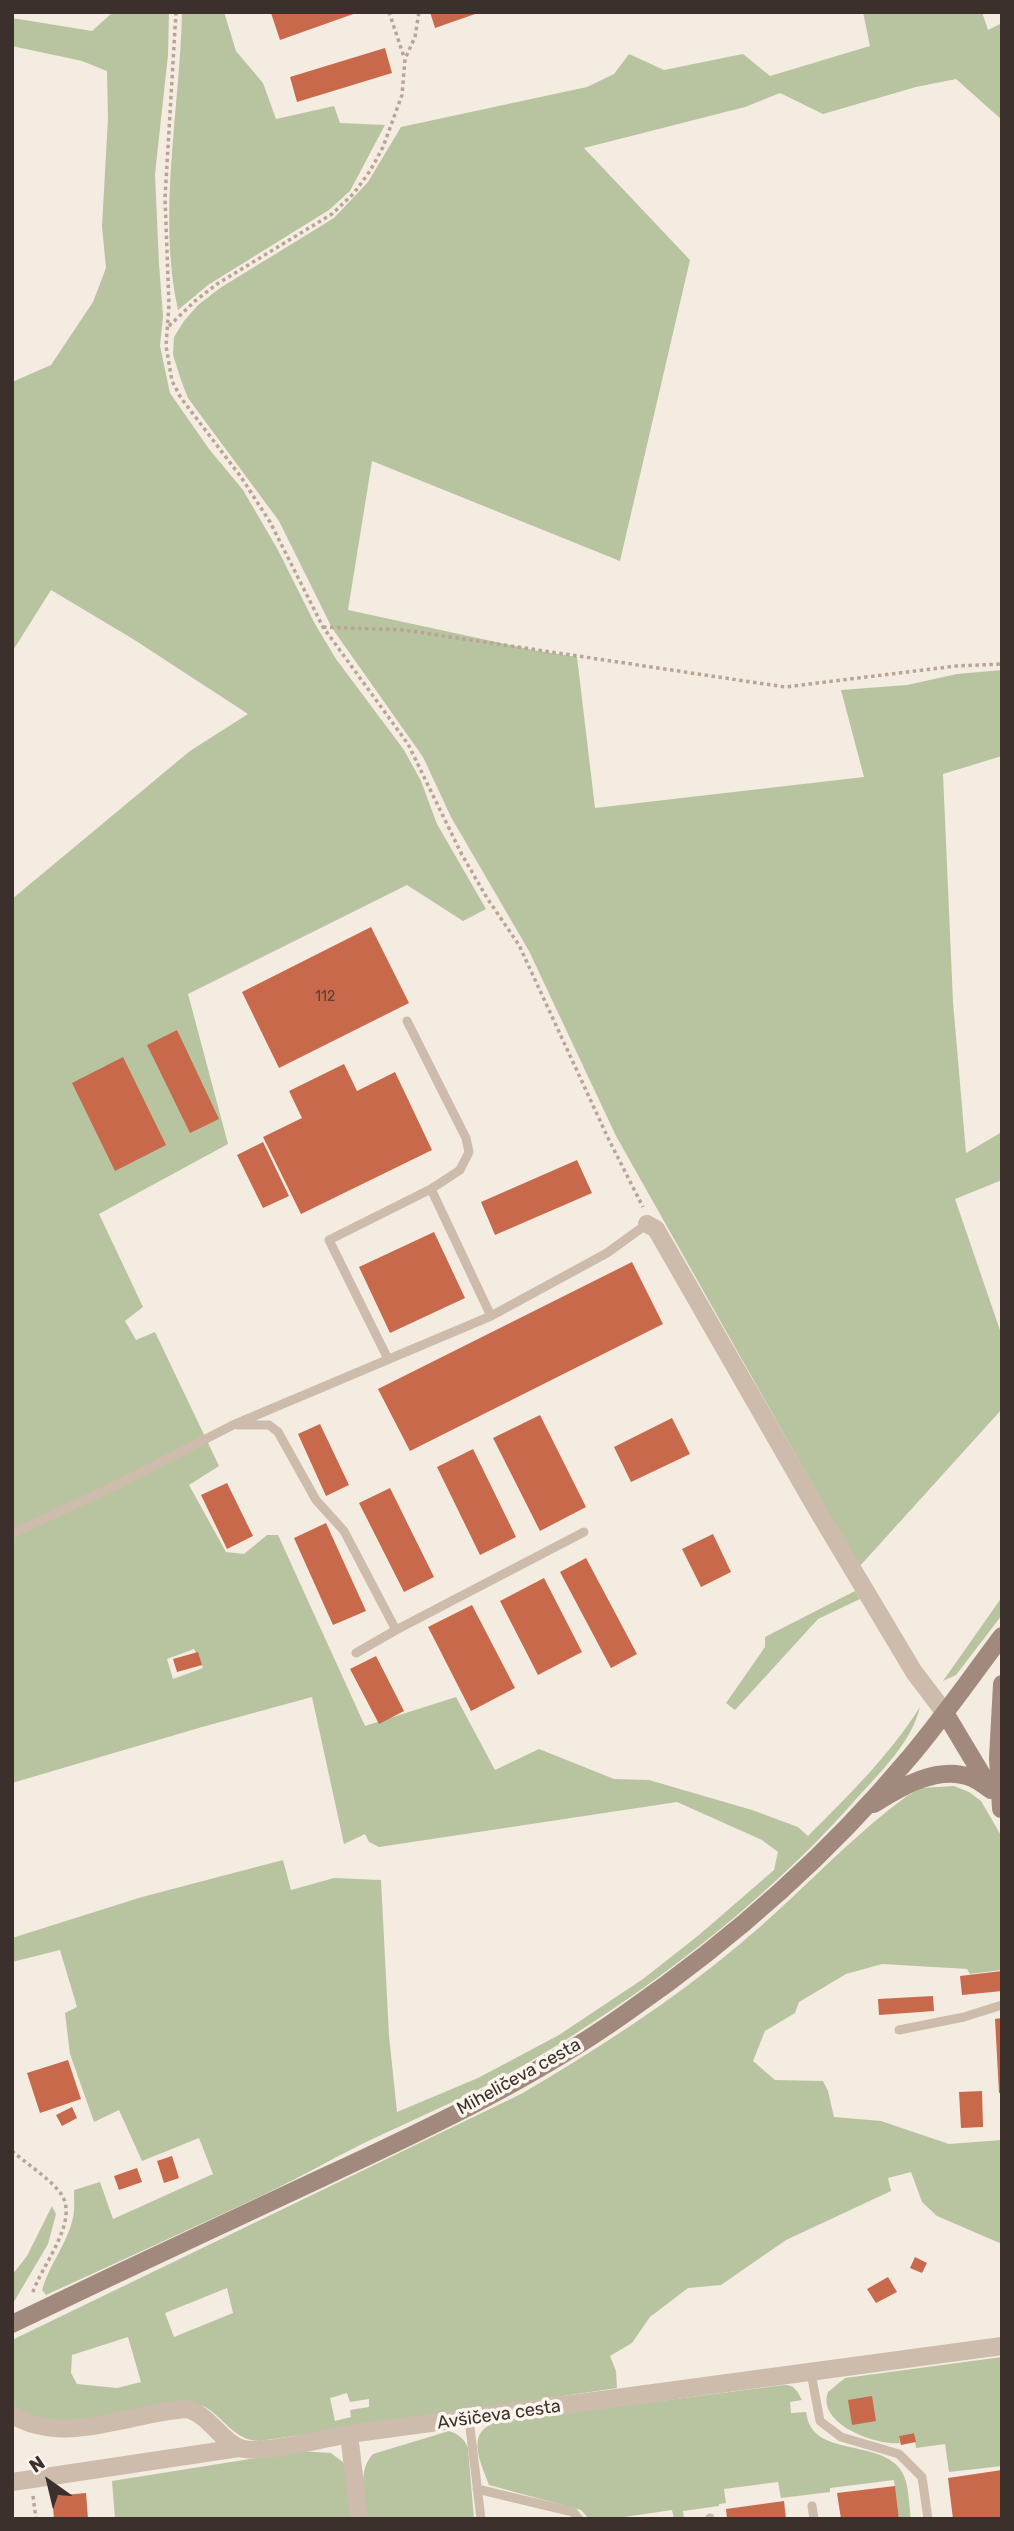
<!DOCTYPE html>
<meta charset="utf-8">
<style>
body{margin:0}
#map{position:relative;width:1014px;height:2531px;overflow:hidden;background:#f4ebe1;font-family:Rubik,sans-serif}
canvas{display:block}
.frame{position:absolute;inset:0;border:14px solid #3b302b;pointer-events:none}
.north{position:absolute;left:14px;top:2447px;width:70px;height:70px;-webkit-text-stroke:5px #fbf5ee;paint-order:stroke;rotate:326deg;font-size:19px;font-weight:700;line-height:28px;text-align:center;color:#3b302b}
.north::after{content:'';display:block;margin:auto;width:24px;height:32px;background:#3b302b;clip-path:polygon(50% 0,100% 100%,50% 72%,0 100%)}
</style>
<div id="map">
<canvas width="1014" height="2531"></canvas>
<div class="frame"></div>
<div class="north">N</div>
</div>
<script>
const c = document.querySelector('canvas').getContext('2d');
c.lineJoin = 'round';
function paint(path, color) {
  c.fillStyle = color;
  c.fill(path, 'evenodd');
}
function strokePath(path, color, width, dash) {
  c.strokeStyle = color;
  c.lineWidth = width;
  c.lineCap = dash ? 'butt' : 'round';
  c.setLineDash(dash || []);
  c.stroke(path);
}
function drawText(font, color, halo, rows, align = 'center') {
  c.font = font + ' Rubik,sans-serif';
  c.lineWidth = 7;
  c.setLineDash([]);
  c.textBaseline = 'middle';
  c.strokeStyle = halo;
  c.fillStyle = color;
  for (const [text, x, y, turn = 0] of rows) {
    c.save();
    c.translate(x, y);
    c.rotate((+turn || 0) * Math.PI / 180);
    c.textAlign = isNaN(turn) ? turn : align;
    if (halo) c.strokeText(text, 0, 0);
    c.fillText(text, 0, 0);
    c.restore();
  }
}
paint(new Path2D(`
 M113,12h56l-1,43 -13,119 4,90 4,52 -3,30 10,47 39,56 34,41 35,60 37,74 21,35 68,91 17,31 16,43 49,85 -23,12 -56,-36 -219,109 40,150 -129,70 44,93 -18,14 11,19 19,-8 64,134 -30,19 37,67 18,2 23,-19h11l87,191 91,-29 39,73 44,-21 75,30 35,1 103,30 46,17 10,9c41,-41 81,-80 112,-129 -9,38 -45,70 -70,99 -91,101 -203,186 -319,255 -54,32 -113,56 -169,83 -34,17 -67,36 -101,52 -71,33 -143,66 -215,99l-4,-5c7,-25 25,-46 31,-72 2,-8 1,-19 1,-28l26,-8 13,37 100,-45 -14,-36 -57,23 -23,-51 -25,12 -24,-68 -5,-41 12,-6 -17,-57 -48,12v-24l130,-41 141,-37 8,30 43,-12 47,2 8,156 8,76 81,-34 81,-43 84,-56 56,-44 75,-65 4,-18 -16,-12 -85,-38 -298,45 -10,-5 -4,-8 -21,10 -32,-147 -110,30 -190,56v-884l178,-148 58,-37 -115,-75 -82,-49 -39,62v-270l39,-17 42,-63 13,-34 -4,-42 6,-108 -1,-47 -25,-10 -70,-15v-28l80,13zM194,1649l9,19 -30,11 -6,-20z
 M182,12h42l12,39 27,32 13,36 58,-13 6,17 45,2 -35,66 -21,19 -121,75 -30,25c-21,-96 2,-201 4,-298z
 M863,12h119l6,18 14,-7v97l-46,-41 -40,8 -93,27 -43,-21 -35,14 -161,41 106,112 -70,301 -248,-100 -24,149 185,40 44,7 18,151 269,-31 -23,-87 66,-5 50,-11 45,-4v86l-59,18 10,228 13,151 36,-21v48l-47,19 47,137v73l-143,158 -243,-431 -87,-185 -78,-134 -28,-60 -91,-129 -53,-107 -77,-104 -14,-19 -7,-18 -8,-25 1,-18 10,-16 14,-16 22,-17 114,-70 34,-36 33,-55 186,-40 27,-13 15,-20 35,16 79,-16 27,22 100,-30z
 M855,1591l5,8 -42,20 -83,91 -9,-7 39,-56v-10z
 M1002,1597v18l-46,60 -13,6z
 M954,1786l15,6 12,9 21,36v133l-32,4 -3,-5 -85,-5 -36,10 -47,28 -4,11 -30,18 -12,30 22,19 48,1 5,10 6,26 47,4 68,23 53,-4v104l-65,-28 -15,-14 -11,-30 -23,6 3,13 -105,49 -65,45 -33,3 -38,29 -18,26 -22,13 6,15 1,17 -357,53c-32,0 -40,-36 -69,-38 -7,-1 -15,2 -21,2 -47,6 -120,33 -158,0v-65l509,-246c77,-45 151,-93 219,-150 57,-47 108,-105 167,-148l14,-8zM227,2288l6,25 -59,24 -9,-24zM128,2337l13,45 -24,6 -40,-4 -6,-11 1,-18zM347,2393l3,9 19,-3v8l-19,3 1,7 -16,4 -5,-23z
 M52,2206l4,8 -8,30 -36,61v-30l15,-19z
 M1002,2357v109l-53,6 -4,-28 -29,4 -2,-15 -15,3 1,7c-23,3 -84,-19 -72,-51l17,-14z
 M784,2385c11,0 13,6 18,15l-12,2 1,11 15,-1c1,5 2,11 5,15 16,28 79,14 93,49 5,12 5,29 7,43h-12l-5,-39 -64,8v4l-49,6 -3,-16 -54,7 2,14 -7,1v2l-36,5 1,8h-10l-2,-9 -61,9h-22l-8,-9 -92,-25c-8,-23 -25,-53 8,-63z
 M449,2431c9,3 15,7 19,17l6,71h-108c-1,-21 -9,-49 7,-65z
 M300,2451l31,2 13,10 9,56h-238l-3,-38z`), '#b8c4a0');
paint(new Path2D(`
 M359,12l-79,28 -9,-27 2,-1z
 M430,12h48v1l-43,15z
 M385,48l7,25 -95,29 -7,-25z
 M371,927l38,76 -130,65 -37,-76z
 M177,1030l42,89 -29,14 -43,-88z
 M123,1057l43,88 -51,26 -43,-88z
 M344,1064l13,27 38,-19 37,78 -131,64 -38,-77 39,-19 -13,-27z
 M263,1142l26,54 -26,12 -26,-53z
 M577,1160l15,33 -97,42 -14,-33z
 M434,1232l31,66 -75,35 -31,-66z
 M632,1262l31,62 -253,127 -32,-62z
 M540,1415l46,92 -46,24 -47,-93z
 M672,1418l18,36 -59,28 -17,-35z
 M320,1424l29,61 -23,11 -28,-62z
 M473,1449l43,88 -36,18 -43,-88z
 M227,1483l26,53 -26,13 -26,-54z
 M390,1488l44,89 -30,15 -45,-89z
 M326,1523l40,88 -33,14 -39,-87z
 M713,1534l18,38 -30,15 -19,-38z
 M586,1558l51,96 -26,14 -51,-96z
 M544,1578l38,74 -44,23 -38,-74z
 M472,1605l43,83 -44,23 -43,-84z
 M198,1652l4,13 -25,7 -4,-13z
 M376,1656l28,55 -25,13 -29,-55z
 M1002,1971v20l-40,4 -2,-19z
 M933,1996l1,15 -55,4 -1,-16z
 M1002,2018v75h-3l-4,-74z
 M68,2060l13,39 -41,14 -13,-40z
 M982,2091l1,36 -22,1 -2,-36z
 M72,2107l5,11 -15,8 -6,-11z
 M172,2156l7,22 -15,5 -7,-22z
 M137,2168l5,14 -23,8 -5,-14z
 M915,2257l12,6 -5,10 -12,-5z
 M888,2277l9,15 -21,11 -9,-14z
 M872,2396l4,25 -24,4 -4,-25z
 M914,2433l2,9 -15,3 -2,-9z
 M1002,2470v49h-49l-5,-41z
 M895,2486l4,33h-58l-4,-26z
 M86,2493l2,26h-34l-2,-23z
 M784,2501l2,18h-59l-1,-10z`), '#c8694b');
strokePath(new Path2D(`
 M176,12l-11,186 4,107 -3,41 6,35 9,17 60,79 29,45 53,105 85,117 53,109 26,45 32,47 89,193 35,69
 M389,12l15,45
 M169,326l26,-25 22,-17 115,-70 22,-21 16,-22 13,-24 19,-52 3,-36 10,-22 4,-25
 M323,627l81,3 381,57 171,-21 46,-2
 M12,2151c15,13 34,25 46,39 26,28 -18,76 -26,105
 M33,2496l3,23`), '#b9a596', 3.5, [3.5, 3.5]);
strokePath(new Path2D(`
 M407,1021l59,117 3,14 -9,18 -29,19 60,127
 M388,1359l-59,-119 102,-51
 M238,1425h31l9,7 38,68 28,31 52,99 -40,23
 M12,1534l106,-50 115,-59 258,-109 116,-63 40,-29
 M396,1630l188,-98
 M899,2030l65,-13 38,-12
 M811,2373l9,48 21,16 58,17 23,23 6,42
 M469,2419l12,100
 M477,2489l96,23 6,7
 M812,2506l2,13
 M710,2518v1`), '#cdbbac', 9);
strokePath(new Path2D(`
 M647,1224l9,5 160,279 98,164 31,41
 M12,2415c55,32 118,-3 176,-6 23,8 34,33 52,39 21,7 85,-10 109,-14l653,-88
 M349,2434l10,85
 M12,2482l227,-34`), '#cdbbac', 18);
strokePath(new Path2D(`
 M945,1713l45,75
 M874,1804c27,-17 65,-40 98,-26 7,3 13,8 19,12
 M1001,1809l-3,-51 4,-74
 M12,2324c100,-48 200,-95 301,-142 107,-50 216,-100 313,-169 104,-72 202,-158 283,-255 33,-39 62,-81 93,-122`), '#a18a7d', 18);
drawText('14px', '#5e3e33', null, [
 ["112",325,997]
]);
drawText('18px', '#3b302b', '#fbf5ee', [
 ["Miheličeva cesta",519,2077,-29],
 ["Avšičeva cesta",499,2415,-8]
]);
</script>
